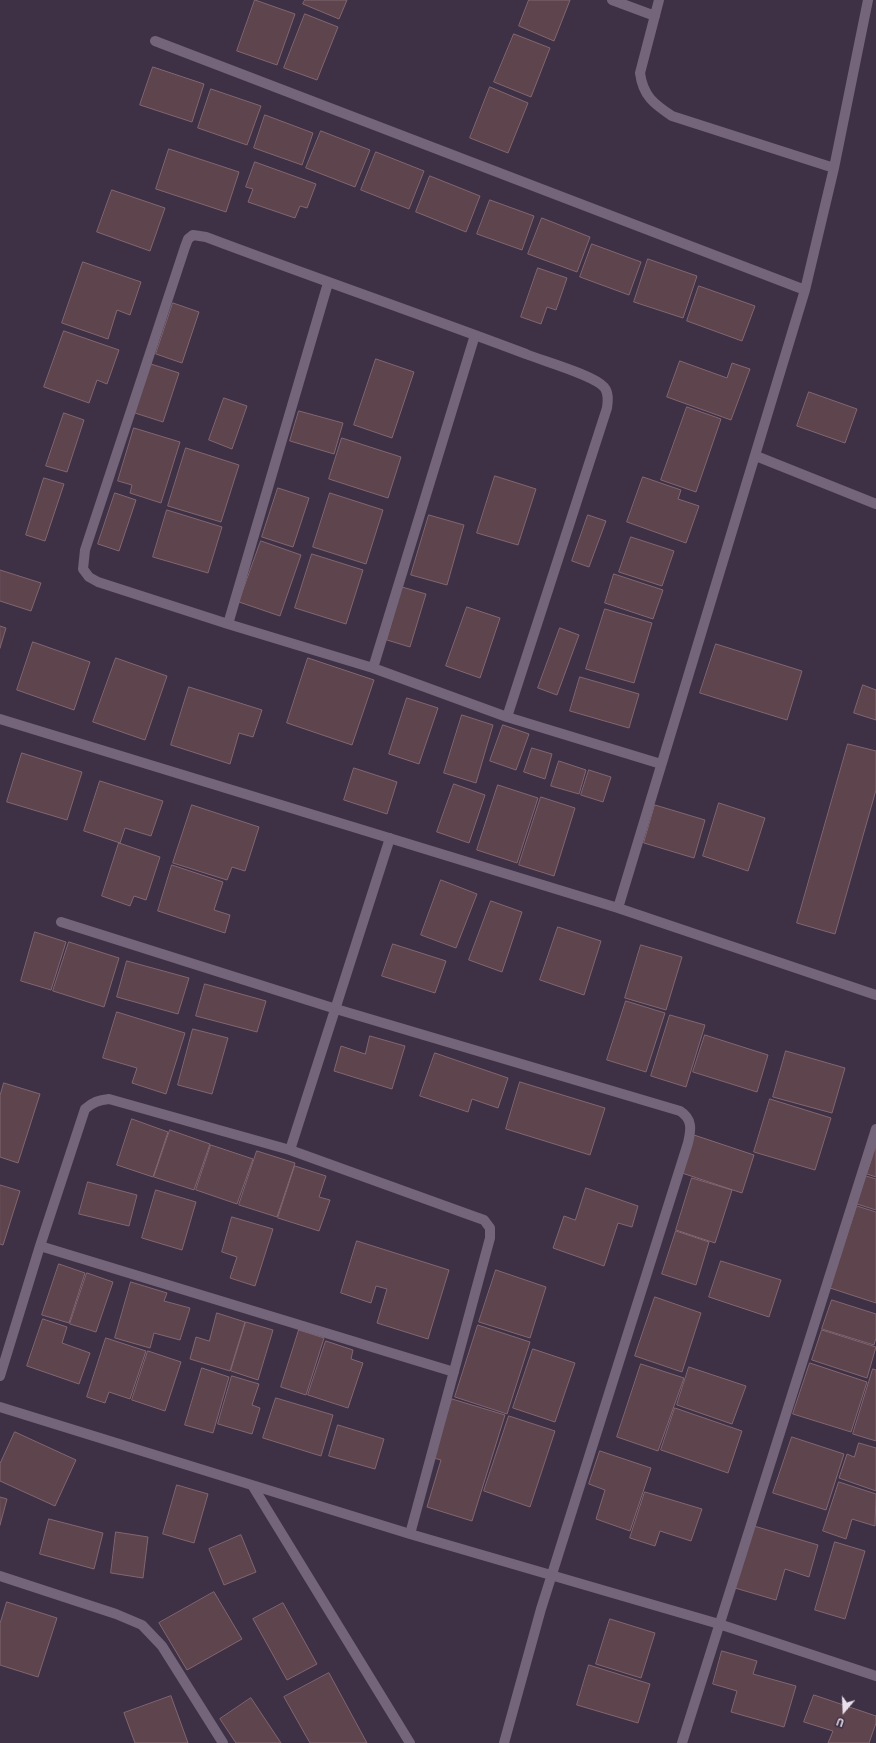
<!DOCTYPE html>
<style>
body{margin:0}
#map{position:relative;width:876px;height:1743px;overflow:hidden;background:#3f3145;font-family:"PT Sans",sans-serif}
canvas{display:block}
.north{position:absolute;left:824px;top:1691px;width:40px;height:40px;-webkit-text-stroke:3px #3f3145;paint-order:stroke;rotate:199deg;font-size:11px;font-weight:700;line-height:16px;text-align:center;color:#e9e0ec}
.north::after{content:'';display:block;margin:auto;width:14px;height:18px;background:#e9e0ec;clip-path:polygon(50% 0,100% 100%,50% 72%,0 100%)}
</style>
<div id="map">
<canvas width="876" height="1743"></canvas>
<div class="north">U</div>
</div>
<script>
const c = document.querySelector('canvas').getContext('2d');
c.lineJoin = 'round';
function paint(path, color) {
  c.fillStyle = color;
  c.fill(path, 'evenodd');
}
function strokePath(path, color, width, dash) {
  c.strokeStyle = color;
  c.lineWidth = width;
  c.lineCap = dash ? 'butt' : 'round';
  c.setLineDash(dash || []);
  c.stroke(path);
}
const building = new Path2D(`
 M255,0l40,14 -18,51 -40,-14z
 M305,0h42l-8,19 -36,-15z
 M529,0h41l-16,41 -35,-15z
 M305,14l33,13 -21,53 -33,-12z
 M514,34l36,14 -19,49 -37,-15z
 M153,67l51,17 -12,38 -52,-17z
 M490,87l38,16 -20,50 -38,-15z
 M211,89l50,17 -14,39 -49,-17z
 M265,115l48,18 -11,32 -48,-17z
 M321,131l49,19 -15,37 -49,-19z
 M169,149l70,23 -13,40 -70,-23z
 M376,152l48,19 -15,38 -48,-19z
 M255,162l61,22 -9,24 -7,-2 -5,12 -47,-16 5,-13 -7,-2z
 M430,176l50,20 -14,36 -50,-20z
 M112,190l53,18 -15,43 -53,-19z
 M490,200l44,16 -12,34 -45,-16z
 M542,218l48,19 -13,35 -49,-18z
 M592,244l49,18 -12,33 -49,-18z
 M648,259l49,17 -14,42 -49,-16z
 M83,262l58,20 -11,33 -13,-5 -9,29 -46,-16z
 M538,268l29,10 -11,32 -9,-3 -6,17 -20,-7z
 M699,286l56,20 -13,35 -55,-20z
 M173,303l26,9 -17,51 -26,-9z
 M64,331l55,19 -12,34 -10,-4 -8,23 -45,-16z
 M376,359l38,13 -22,66 -38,-13z
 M680,361l47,17 5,-15 18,6 -19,51 -64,-23z
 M151,364l28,9 -16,49 -28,-9z
 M809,392l48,17 -12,34 -48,-17z
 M224,398l23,8 -15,43 -23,-9z
 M687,407l34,12 -25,73 -35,-12z
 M299,411l44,12 -9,31 -44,-13z
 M64,413l20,7 -17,52 -21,-6z
 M134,428l46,14 -19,61 -31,-10 2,-8 -14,-4z
 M342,438l59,19 -13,41 -59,-19z
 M186,448l53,17 -18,57 -53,-16z
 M495,476l41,13 -18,56 -41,-12z
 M643,477l38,13 -3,9 21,7 -13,37 -59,-21z
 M44,478l20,6 -19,57 -19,-6z
 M278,488l31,10 -16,49 -31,-10z
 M115,493l21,7 -17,51 -21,-7z
 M330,493l53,17 -17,54 -53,-17z
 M167,510l55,17 -14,46 -55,-16z
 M429,515l35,10 -17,60 -36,-10z
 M588,515l18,6 -17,46 -17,-6z
 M631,537l43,14 -12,35 -43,-14z
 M261,541l40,14 -21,61 -41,-14z
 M312,554l51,16 -17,54 -51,-16z
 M0,570l41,13 -10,28 -31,-10z
 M614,574l49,16 -10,29 -48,-16z
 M402,587l24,7 -16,53 -23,-7z
 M467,607l33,11 -20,60 -34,-12z
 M605,609l47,14 -18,60 -48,-14z
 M0,626l6,2 -6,20z
 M560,628l19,7 -22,60 -19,-7z
 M33,642l57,20 -16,48 -57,-20z
 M716,644l86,27 -15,49 -87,-27z
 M116,658l51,18 -22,64 -52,-18z
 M308,658l66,22 -22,65 -65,-22z
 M580,677l59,17 -10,34 -59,-17z
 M863,685l13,5v30l-22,-7z
 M189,687l73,23 -9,27 -14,-4 -9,31 -59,-19z
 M407,698l31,10 -19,56 -30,-10z
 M462,715l31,10 -17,58 -32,-10z
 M503,725l26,9 -13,36 -26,-9z
 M848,744l28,7v39l-41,144 -38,-11z
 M532,748l20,6 -7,25 -21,-7z
 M22,753l60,19 -15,48 -60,-18z
 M559,761l27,9 -7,24 -28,-8z
 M354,768l43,14 -10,32 -43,-14z
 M589,770l22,7 -8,25 -22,-7z
 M100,781l63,20 -12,35 -26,-8 -5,15 -36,-12z
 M454,784l31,11 -16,48 -32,-11z
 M498,785l40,13 -21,65 -40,-13z
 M541,797l34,11 -21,68 -35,-11z
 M719,803l46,15 -17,53 -45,-15z
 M192,805l67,22 -14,44 -13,-4 -5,13 -54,-17z
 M655,805l50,15 -11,38 -50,-15z
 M119,843l41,14 -14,43 -12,-4 -4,10 -28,-10z
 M172,865l51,17 -9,28 16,5 -5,18 -67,-22z
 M441,880l36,14 -21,54 -35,-13z
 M491,901l31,11 -20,60 -33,-12z
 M558,927l43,14 -17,54 -44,-15z
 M35,932l31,10 -15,48 -30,-9z
 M69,942l50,16 -15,49 -51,-16z
 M393,944l53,17 -11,32 -53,-17z
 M641,945l41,12 -16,53 -41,-12z
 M127,961l62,17 -11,36 -61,-17z
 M205,984l61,17 -9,31 -61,-16z
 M626,1001l39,12 -19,59 -39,-12z
 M117,1012l68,21 -19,61 -34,-11 5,-15 -34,-10z
 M670,1015l35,10 -19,62 -35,-11z
 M193,1029l35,9 -16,56 -34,-9z
 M705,1035l63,20 -11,37 -64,-20z
 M370,1036l35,10 -13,43 -58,-18 7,-25 24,8z
 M786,1051l59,17 -13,45 -59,-16z
 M435,1053l73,25 -10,30 -26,-9 -4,13 -48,-16z
 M520,1082l85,26 -15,47 -84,-26z
 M4,1083l36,11 -22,69 -18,-6v-61z
 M770,1099l61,19 -16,52 -61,-18z
 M132,1119l36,13 -15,45 -36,-12z
 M170,1130l40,14 -16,46 -40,-13z
 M694,1135l60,20 -12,38 -60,-20z
 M211,1145l42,14 -16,45 -41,-14z
 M876,1146v31l-9,-3z
 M257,1151l38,12 -18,54 -38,-12z
 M295,1166l31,10 -7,21 11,3 -11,31 -41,-13z
 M866,1176l10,3v31l-19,-6z
 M692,1178l40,12 -17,53 -39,-13z
 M88,1182l49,13 -8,31 -50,-12z
 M0,1185l20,6 -17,54 -3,-1z
 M586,1188l52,18 -6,21 -14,-4 -14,43 -51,-18 11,-32 11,4z
 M156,1190l40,12 -14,48 -40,-12z
 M857,1206l19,6v91l-46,-15z
 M232,1217l41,12 -18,57 -25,-8 7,-21 -15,-5z
 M676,1231l33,11 -13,43 -34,-11z
 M357,1241l92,29 -21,69 -51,-16 10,-34 -11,-3 -5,17 -30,-10z
 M721,1261l60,19 -12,37 -60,-20z
 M59,1264l26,9 -16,50 -27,-8z
 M496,1270l50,17 -16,51 -51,-16z
 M87,1273l26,9 -17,50 -26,-8z
 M131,1282l36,11 -3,8 26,7 -10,32 -26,-7 -4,15 -35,-10z
 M655,1297l46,16 -19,59 -47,-16z
 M832,1300l44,14v24l-2,7 -52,-16z
 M217,1313l28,9 -15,49 -40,-12 6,-22 13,4z
 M43,1319l24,8 -5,16 28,10 -11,31 -52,-18z
 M246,1322l27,8 -15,50 -27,-9z
 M478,1325l52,17 -23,72 -52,-17z
 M299,1330l25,8 -18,57 -25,-8z
 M822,1330l54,17 -9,31 -55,-18z
 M106,1338l40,13 -16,48 -21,-7 -4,11 -18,-6z
 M326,1341l27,9 -2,9 12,4 -15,45 -40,-13z
 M533,1349l42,14 -20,59 -42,-14z
 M148,1351l33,11 -16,49 -33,-11z
 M810,1363l57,19 -16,50 -58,-18z
 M641,1364l43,14 -26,73 -41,-14z
 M689,1367l57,19 -14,38 -55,-19z
 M202,1368l27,9 -16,56 -28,-8z
 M873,1369l3,1v71l-23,-7z
 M232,1376l27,8 -7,21 8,3 -8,26 -34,-10z
 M276,1398l57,17 -12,41 -58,-18z
 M452,1399l53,16 -33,106 -45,-14 14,-47 -7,-2z
 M675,1408l67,23 -14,42 -67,-23z
 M509,1416l46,15 -25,76 -46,-16z
 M338,1425l46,14 -9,30 -46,-13z
 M15,1432l61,28 -21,46 -55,-25v-17z
 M792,1437l52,17 -18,56 -53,-17z
 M859,1443l17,5v43l-37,-13 8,-24 7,3z
 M600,1451l51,17 -21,63 -34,-12 9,-29 -16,-6z
 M839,1482l37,12 -1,32 -23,-7 -6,20 -23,-8z
 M177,1485l31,9 -14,49 -31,-9z
 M645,1492l57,17 -11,32 -31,-10 -5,15 -25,-8z
 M0,1497l7,2 -7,26z
 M49,1519l54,14 -9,36 -54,-15z
 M754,1526l64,19 -9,32 -24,-8 -9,31 -41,-12z
 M116,1532l32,5 -5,41 -32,-5z
 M241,1535l15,37 -32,13 -15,-36z
 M835,1542l30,9 -20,68 -30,-9z
 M214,1592l28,47 -55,31 -28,-47z
 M7,1602l50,16 -19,59 -38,-12v-41z
 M283,1603l34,61 -30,16 -34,-61z
 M610,1619l45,14 -14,45 -45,-14z
 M722,1651l35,10 -4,13 43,12 -12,41 -53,-15 6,-21 -24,-7z
 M589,1665l61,19 -12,39 -61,-18z
 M329,1673l38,70h-57l-26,-46z
 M814,1695l62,21v7l-7,20h-41l5,-12 -29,-9z
 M171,1696l17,47h-53l-11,-30z
 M251,1698l30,45h-45l-16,-24z`);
paint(building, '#5d444d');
strokePath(building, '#826670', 1);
strokePath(new Path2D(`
 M612,0l43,16
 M659,0l-19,73c3,23 14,31 32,43l162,52
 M155,41l650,249
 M756,456l120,48
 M228,624l100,-341
 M373,668l102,-333
 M507,717l100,-309c1,-7 2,-15 -3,-21 -10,-12 -61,-26 -78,-33 -106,-40 -214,-77 -320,-117l-13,-2 -5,4 -3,8 -100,303 -2,19 6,8 9,5 130,42 145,44 134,49 154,47
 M0,719l618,189 258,87
 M618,908l187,-618 29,-122 34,-168
 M61,922l275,87 344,102c13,8 11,19 8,32l-147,466 -37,134
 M290,1150l100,-312
 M40,1246l414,126
 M0,1376l40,-130 45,-137c8,-7 14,-9 24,-10l181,51 180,65 14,5 6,8v10l-80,296
 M0,1407l410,127 309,90 157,52
 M252,1485l158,258
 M0,1576l116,38 26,11 20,21 61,97
 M682,1743l194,-614`), '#74657b', 10);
</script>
